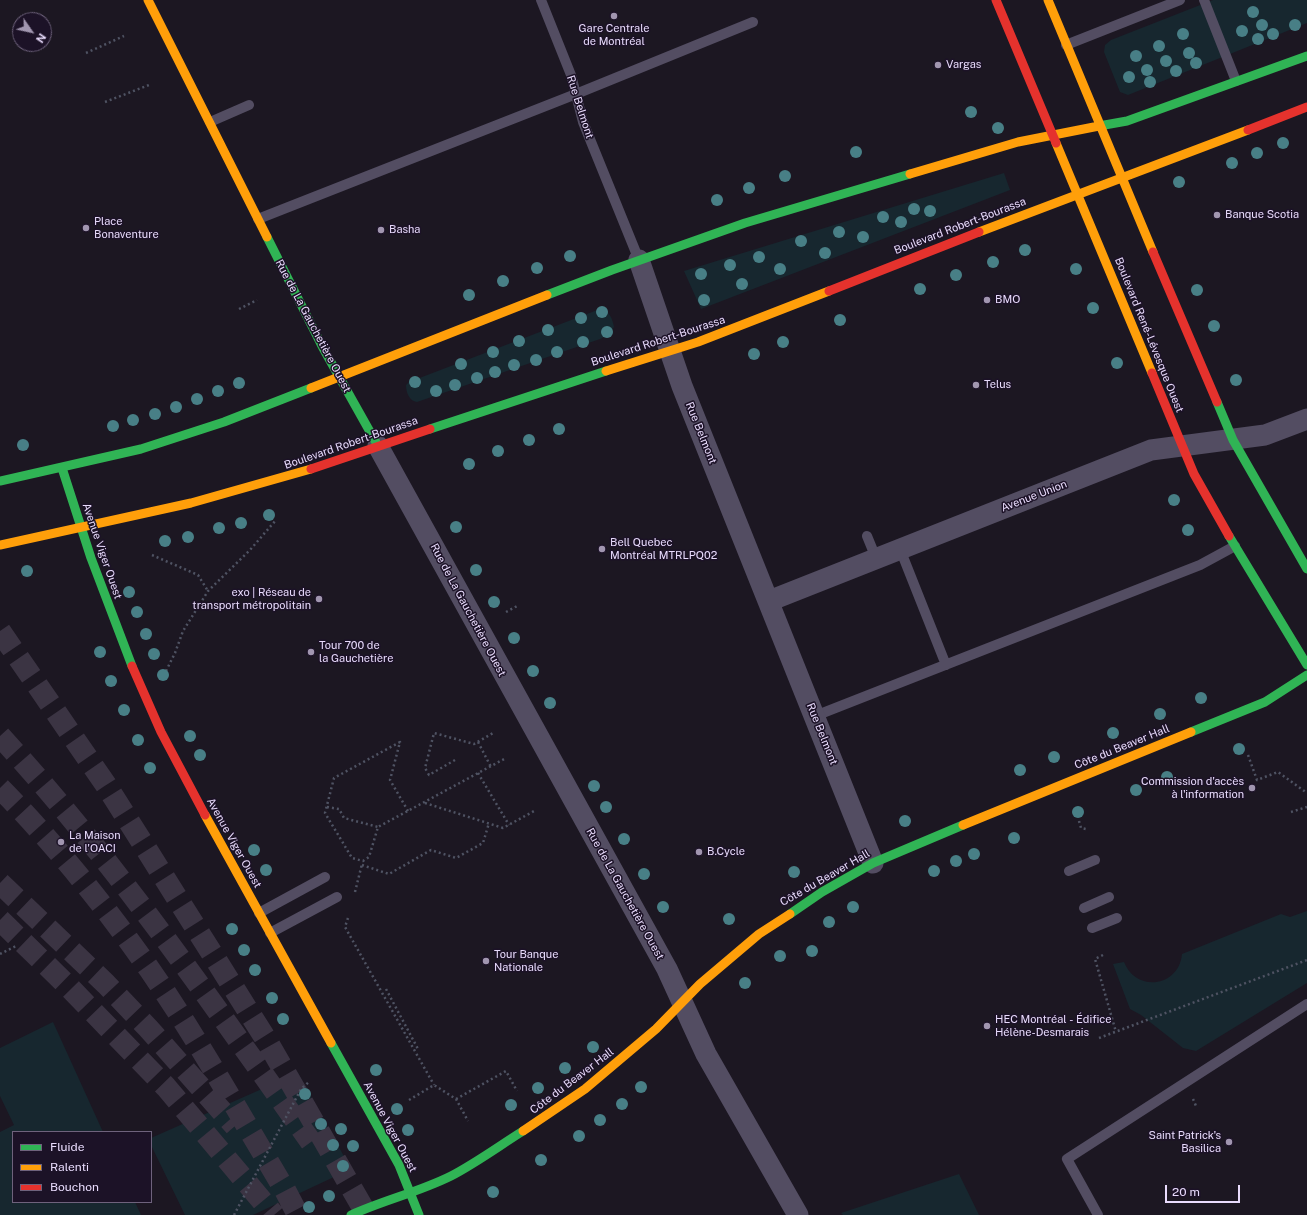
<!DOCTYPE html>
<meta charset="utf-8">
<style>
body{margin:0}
#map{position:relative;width:1307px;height:1215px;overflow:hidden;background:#1c1722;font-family:"Public Sans",sans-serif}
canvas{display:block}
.legend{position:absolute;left:12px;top:1131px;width:140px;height:72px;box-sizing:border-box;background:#1c1227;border:1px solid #6e627c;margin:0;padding:5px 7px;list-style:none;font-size:12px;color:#e8dbfc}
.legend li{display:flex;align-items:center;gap:8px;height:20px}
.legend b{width:20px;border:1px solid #6e627c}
.north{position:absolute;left:12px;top:12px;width:40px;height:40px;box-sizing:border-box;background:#1c1227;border:1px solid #6e627c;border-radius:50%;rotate:124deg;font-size:11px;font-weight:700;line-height:16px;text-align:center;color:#e8dbfc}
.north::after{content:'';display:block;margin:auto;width:14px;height:18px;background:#a196b0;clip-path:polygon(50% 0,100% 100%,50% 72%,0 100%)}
.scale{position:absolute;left:1165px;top:1185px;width:75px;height:18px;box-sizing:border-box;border:2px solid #e8dbfc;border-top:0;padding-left:5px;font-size:12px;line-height:14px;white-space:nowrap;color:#e8dbfc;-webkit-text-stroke:3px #1c1227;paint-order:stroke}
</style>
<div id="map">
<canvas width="1307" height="1215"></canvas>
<ul class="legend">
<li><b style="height:5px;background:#30b455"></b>Fluide</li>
<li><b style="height:5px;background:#ff9f0a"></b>Ralenti</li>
<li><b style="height:5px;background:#e5322d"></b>Bouchon</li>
</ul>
<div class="north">N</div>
<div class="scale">20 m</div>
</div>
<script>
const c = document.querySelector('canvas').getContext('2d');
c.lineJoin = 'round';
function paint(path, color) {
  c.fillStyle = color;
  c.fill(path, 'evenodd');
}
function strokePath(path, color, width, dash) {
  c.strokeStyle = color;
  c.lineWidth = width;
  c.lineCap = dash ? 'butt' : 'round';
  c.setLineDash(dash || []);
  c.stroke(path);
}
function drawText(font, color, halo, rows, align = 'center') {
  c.font = font + ' "Public Sans",sans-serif';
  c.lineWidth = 3;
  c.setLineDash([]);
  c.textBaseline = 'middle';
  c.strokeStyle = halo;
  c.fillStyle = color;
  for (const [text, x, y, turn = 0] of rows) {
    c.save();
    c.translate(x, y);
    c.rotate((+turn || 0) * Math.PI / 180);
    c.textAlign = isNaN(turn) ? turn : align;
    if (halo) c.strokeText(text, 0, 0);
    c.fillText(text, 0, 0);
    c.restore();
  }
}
paint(new Path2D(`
 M1213,0h94v23l-179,72 -8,-3 -16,-40 1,-7 6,-5z
 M1004,173l6,17 -309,119 -17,-38z
 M600,309c10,2 12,9 14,18l-5,8 -9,4 -183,63c-8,-1 -11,-10 -11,-17l3,-3z
 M1307,911v72l-111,68 -13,-3 -42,-33 -11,-6 -17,-45 11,-2c12,31 55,25 58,-8l99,-40 9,3z
 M53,1022l50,110h-90v70h122l6,13h-141v-83l14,-7 -14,-29v-48z
 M298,1073l53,96 -98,46h-68l-34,-70v-7z
 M959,1174l20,41h-136l-2,-2z`), '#17272f');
strokePath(new Path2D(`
 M0,631l106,154 161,256 100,174
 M0,736c116,126 212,267 311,406
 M0,788c55,56 105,118 150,182 49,71 91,147 135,220l13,25
 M0,883l106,101 42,44 87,98
 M0,920l69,67 97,100 108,128`), '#3b3443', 22, [22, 11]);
strokePath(new Path2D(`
 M86,53l38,-17
 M105,102l44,-17
 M239,309l18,-9
 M152,555l46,20 10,16
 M506,612l13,-7
 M166,671l9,-18 8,-22 25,-40 42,-41 26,-30
 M478,742l13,25
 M1248,755l9,25 21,-8 29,21
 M455,760l-26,15 -4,-7 9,-35 40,11 19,-11
 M478,773l31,52
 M425,803l78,25 33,-18
 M327,807l12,2 5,9 34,9
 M408,811l-18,-31 10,-38 -66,36 -9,35 27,45 11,3 6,-4 9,-30 128,-69
 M1291,812l16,-5
 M1079,821l2,7 5,1
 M362,865l27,9 42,-24 25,8 27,-15 6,-20
 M355,892l7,-28
 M348,918l-3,9 89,158
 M0,954l16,-8
 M1103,955l-8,4 21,73
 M386,989l32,60
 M1099,1038l208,-78
 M456,1099l50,-28 11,20
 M1193,1099l3,7
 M409,1100l25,-15 22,14 12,22
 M234,1215l67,-126 9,-8`), '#4f5363', 2.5, [2, 3]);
strokePath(new Path2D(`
 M541,0l30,75 12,47 56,138
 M1204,0l32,81
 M1066,45l114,-45
 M210,122l39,-17
 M258,219l318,-125 177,-72
 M867,536l9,22
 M900,549l46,116
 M815,716l385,-151 35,-19
 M1069,871l26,-11
 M1084,908l25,-11
 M259,913l66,-36
 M1092,928l25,-10
 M270,933l67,-36
 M1098,1215l-31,-56 240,-155`), '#534d62', 10);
strokePath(new Path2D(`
 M639,260l43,126 191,477
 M378,446l289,523 39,85 92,161
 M769,601l382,-151 114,-15 42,-16`), '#534d62', 21);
strokePath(new Path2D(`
 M1099,126l28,-5 180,-65
 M267,237l56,111 55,98
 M547,295l65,-25 133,-47 165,-49
 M1217,402l16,38 74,129
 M430,429l176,-58
 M62,468l29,90 41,108
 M0,481l141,-32 83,-27 87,-34
 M1229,536l78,129
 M1191,732l74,-30 42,-27
 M790,914l32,-22 51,-29 90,-38
 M331,1043l68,122 20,50
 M351,1215c33,-15 68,-23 100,-39 25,-13 48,-30 72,-45`), '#30b455', 9);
strokePath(new Path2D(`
 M148,0l119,237
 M1048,0l105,252
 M1056,143l96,230
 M910,174l108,-32 81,-16
 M979,232l269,-102
 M606,371l92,-29 131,-51
 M311,388l236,-93
 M0,545l191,-42 120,-34
 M205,815l126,228
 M963,825l228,-93
 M523,1131l62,-42 71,-60 44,-45 59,-50 31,-20`), '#ff9f0a', 9);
strokePath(new Path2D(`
 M996,0l60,143
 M1248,130l59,-23
 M1153,252l64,150
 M829,291l150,-59
 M1152,373l42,101 35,62
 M311,469l119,-40
 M132,666l29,66 44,83`), '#e5322d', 9);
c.fillStyle = '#487f86';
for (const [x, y] of [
 [1253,12],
 [1262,25],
 [1295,25],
 [1242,31],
 [1183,34],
 [1273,34],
 [1258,39],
 [1159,46],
 [1189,53],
 [1136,56],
 [1166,61],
 [1196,63],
 [1147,70],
 [1176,71],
 [1129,77],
 [1150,82],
 [971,112],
 [998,128],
 [1283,143],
 [856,152],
 [1257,153],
 [1232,163],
 [785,176],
 [1179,182],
 [749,188],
 [717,200],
 [914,209],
 [930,211],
 [883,217],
 [901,222],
 [839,232],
 [863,237],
 [801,241],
 [1025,250],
 [825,253],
 [570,256],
 [759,257],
 [993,262],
 [730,265],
 [537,268],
 [780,269],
 [1076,269],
 [701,274],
 [956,275],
 [503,281],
 [742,284],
 [920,289],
 [1197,290],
 [469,295],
 [704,300],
 [1093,308],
 [602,312],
 [581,318],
 [840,320],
 [1214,326],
 [548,330],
 [607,332],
 [519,341],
 [583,342],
 [783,342],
 [493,352],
 [557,352],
 [754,354],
 [536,360],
 [1117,363],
 [461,364],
 [514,365],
 [495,372],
 [477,378],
 [1236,380],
 [415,382],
 [239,383],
 [455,385],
 [218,391],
 [436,391],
 [197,399],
 [176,407],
 [155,414],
 [133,420],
 [113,426],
 [559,429],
 [529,440],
 [23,445],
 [498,451],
 [469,464],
 [1174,500],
 [269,515],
 [241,523],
 [456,527],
 [219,528],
 [1188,530],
 [188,537],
 [165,541],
 [476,570],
 [27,571],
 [129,592],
 [494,602],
 [137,612],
 [146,634],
 [514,638],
 [100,652],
 [154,654],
 [533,671],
 [163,675],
 [111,681],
 [1201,698],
 [550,703],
 [124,710],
 [1160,714],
 [1113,733],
 [190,736],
 [138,740],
 [1239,749],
 [200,755],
 [1054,757],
 [150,768],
 [1020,770],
 [1167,777],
 [594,786],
 [1136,790],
 [606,807],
 [1078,812],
 [905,821],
 [1014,838],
 [624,839],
 [254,850],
 [974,854],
 [956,861],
 [266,870],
 [934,871],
 [794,872],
 [644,874],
 [663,907],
 [853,907],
 [729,919],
 [829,922],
 [232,929],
 [244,950],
 [812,951],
 [780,956],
 [255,970],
 [745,983],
 [272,998],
 [283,1019],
 [593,1047],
 [565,1068],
 [376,1070],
 [641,1087],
 [538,1088],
 [305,1094],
 [622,1104],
 [511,1105],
 [397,1109],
 [600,1120],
 [321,1124],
 [341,1129],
 [408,1130],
 [579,1136],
 [333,1145],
 [353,1146],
 [541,1160],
 [343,1166],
 [493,1192],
 [329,1196],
 [309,1207]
]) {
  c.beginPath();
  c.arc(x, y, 6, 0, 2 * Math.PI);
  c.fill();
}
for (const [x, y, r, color] of [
 [614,16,4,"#a196b0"],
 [938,65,4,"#a196b0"],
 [1217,215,4,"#a196b0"],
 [86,228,4,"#a196b0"],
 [381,230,4,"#a196b0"],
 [987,300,4,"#a196b0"],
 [976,385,4,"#a196b0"],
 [602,549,4,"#a196b0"],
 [319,599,4,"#a196b0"],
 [311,652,4,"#a196b0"],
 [1252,788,4,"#a196b0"],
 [61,842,4,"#a196b0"],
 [699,852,4,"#a196b0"],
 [486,961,4,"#a196b0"],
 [987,1026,4,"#a196b0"],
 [1229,1142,4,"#a196b0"]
]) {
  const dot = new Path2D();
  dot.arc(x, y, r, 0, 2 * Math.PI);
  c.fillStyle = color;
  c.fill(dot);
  strokePath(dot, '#1c1227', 1.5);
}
drawText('11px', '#e8dbfc', '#1c1227', [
 ["Gare Centrale",614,29,"center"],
 ["de Montréal",614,42,"center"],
 ["Vargas",946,65],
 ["Banque Scotia",1225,215],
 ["Place",94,222],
 ["Bonaventure",94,235],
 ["Basha",389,230],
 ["BMO",995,300],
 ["Telus",984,385],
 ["Bell Quebec",610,543],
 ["Montréal MTRLPQ02",610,556],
 ["exo | Réseau de",311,593,"right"],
 ["transport métropolitain",311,606,"right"],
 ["Tour 700 de",319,646],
 ["la Gauchetière",319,659],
 ["Commission d'accès",1244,782,"right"],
 ["à l'information",1244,795,"right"],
 ["La Maison",69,836],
 ["de l'OACI",69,849],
 ["B.Cycle",707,852],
 ["Tour Banque",494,955],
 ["Nationale",494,968],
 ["HEC Montréal - Édifice",995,1020],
 ["Hélène-Desmarais",995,1033],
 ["Saint Patrick's",1221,1136,"right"],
 ["Basilica",1221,1149,"right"]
], 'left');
drawText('11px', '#e8dbfc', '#1c1227', [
 ["Rue Belmont",580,107,72],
 ["Boulevard Robert-Bourassa",960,226,-21],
 ["Rue de La Gauchetière Ouest",313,326,62],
 ["Boulevard René-Lévesque Ouest",1149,335,68],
 ["Boulevard Robert-Bourassa",658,341,-18],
 ["Rue Belmont",701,433,68],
 ["Boulevard Robert-Bourassa",351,443,-19],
 ["Avenue Union",1034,496,-21],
 ["Avenue Viger Ouest",102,551,71],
 ["Rue de La Gauchetière Ouest",468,610,62],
 ["Rue Belmont",822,734,68],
 ["Côte du Beaver Hall",1122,747,-22],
 ["Avenue Viger Ouest",234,843,61],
 ["Côte du Beaver Hall",825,878,-30],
 ["Rue de La Gauchetière Ouest",625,894,61],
 ["Côte du Beaver Hall",572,1081,-37],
 ["Avenue Viger Ouest",390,1127,62]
]);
</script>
